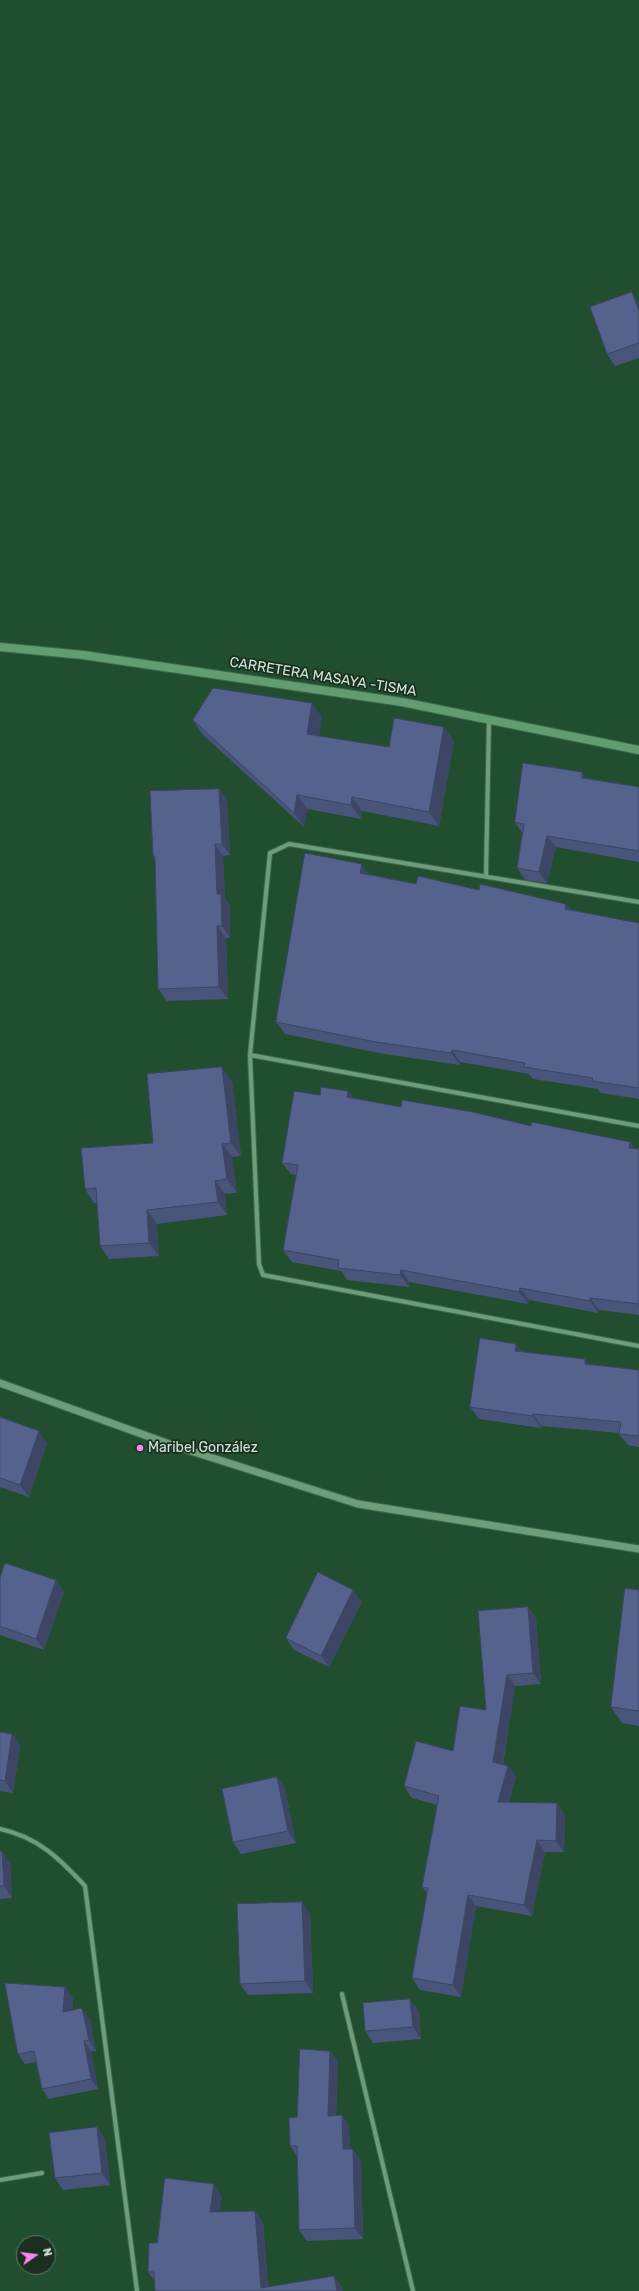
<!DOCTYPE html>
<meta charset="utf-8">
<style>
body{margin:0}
#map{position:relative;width:639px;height:2291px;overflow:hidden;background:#214e2f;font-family:Rubik,sans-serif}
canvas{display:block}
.north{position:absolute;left:16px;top:2235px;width:40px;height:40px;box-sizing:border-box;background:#1b2f20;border:1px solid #637968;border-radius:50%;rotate:76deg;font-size:11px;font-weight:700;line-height:16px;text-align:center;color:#cfe7d4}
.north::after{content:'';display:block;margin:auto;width:14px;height:18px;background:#f788eb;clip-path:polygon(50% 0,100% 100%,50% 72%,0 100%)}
</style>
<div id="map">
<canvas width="639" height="2291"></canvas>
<div class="north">N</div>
</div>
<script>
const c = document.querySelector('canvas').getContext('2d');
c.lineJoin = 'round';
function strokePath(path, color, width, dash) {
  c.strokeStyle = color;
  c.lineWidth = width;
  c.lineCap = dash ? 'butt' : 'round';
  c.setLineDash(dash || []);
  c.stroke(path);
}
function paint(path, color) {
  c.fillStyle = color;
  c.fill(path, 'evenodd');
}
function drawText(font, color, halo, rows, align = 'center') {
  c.font = font + ' Rubik,sans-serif';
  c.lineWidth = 3.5;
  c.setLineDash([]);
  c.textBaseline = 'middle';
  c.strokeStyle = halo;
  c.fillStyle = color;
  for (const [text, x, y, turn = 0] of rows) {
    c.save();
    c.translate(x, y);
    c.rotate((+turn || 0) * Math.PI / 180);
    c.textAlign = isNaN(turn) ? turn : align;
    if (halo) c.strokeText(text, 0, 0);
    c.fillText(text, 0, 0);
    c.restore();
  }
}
const minor = new Path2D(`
 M486,876l3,-157
 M639,902l-350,-58 -19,9 -20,202 9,209 4,11 376,71
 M250,1055l389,71
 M0,1829c38,8 60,30 85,57l52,405
 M342,1994l71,297
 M0,2180l42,-7`);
const tertiary = new Path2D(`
 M0,1383l175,63 183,58 281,45`);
const secondary = new Path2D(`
 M0,647l83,8 319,47 237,48`);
strokePath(minor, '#40694f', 6);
strokePath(tertiary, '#40694f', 9);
strokePath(secondary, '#40694f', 10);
strokePath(minor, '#6e9d79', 4);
strokePath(tertiary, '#6e9d79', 7);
strokePath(secondary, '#629c71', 8);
paint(new Path2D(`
 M639,302v56l-24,8 -8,-12z
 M322,717l-3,19 70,11 55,-20 10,14 -15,85 -77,-15 -1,8 -54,-10 -3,18 -102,-93 -9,-14z
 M587,778l52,9v75l-83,-15 -9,36 -22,-3 -8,-12 5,-35 -7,-11z
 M219,789l8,11 3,55 -7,1 2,42 5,8v32h-4l2,61 -61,2 -9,-12 -3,-130 -2,-3z
 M369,874l47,10 63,6 87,14 5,6 68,13v176l-38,-6 -3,-4 -65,-10 -4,-5 -69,-12v3l-76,-11 -99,-20 -9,-12z
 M232,1081l9,75 -9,1 5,36 -12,1 2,21 -70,9 2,32 -50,3 -9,-13 -3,-43h-3l-9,-14 68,-46z
 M348,1091l5,7 48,9 130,19 99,16 5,7h4v166l-40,-5 -1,3 -69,-13 -1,4 -119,-22v5l-62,-7 -6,-9 -49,-9 -9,-12 13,-75 -5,-1 -9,-11 38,-68z
 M516,1344l6,8 67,12 50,6v77l-11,-2 -9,-11v-1l-78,-7v2l-62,-9 -9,-12z
 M0,1417l47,26 -18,54 -29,-10z
 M0,1578l56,2 8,12 -20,58 -44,-15z
 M639,1590v136l-17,-3 -11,-16z
 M362,1602l-33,65 -35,-17 -8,-12z
 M528,1607l8,11 5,66 -26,2 -12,78 5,2 8,11 -7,25 56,12 -1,38h-19l-13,64 -56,-10 -15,91 -41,-7 -8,-12 15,-85 -5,-6 15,-82 -25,-7 -8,-12 49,-35 33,-41z
 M0,1732l12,2 8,12 -7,47 -13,-2z
 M277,1777l8,12 11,54 -55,11 -8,-12z
 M0,1851l10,12 2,35 -12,1z
 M310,1914l3,79 -65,2 -8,-11z
 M65,1987l8,11 -1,12 18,9 6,32h-5l7,38 -49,10 -7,-10 -6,-27 -11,2 -7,-10z
 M419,2011l2,28 -48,4 -8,-12z
 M330,2051l8,11 -2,54 13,10 1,23 11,11 2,79 -56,2 -8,-11 -1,-73 -8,-11 7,-29z
 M97,2127l8,12 5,46 -47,5 -8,-12z
 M222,2196l-3,16 44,10 5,65 66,-11 8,11 -187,4 -1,-11 -6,-8 9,-29z`), '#49547a');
paint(new Path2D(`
 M632,292l7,10v9z
 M312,703l10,14 -5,31 -10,-14z
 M444,727l10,14 -15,85 -10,-14z
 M582,772l9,11 -9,-5z
 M219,789l8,11 3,55 -8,-11z
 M297,795l10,14 -3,18 -10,-14z
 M352,797l10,14 -1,8 -10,-14z
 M547,836l9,11 -9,36 -8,-11z
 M215,844l8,12 2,42 5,8v32l-8,-12 -5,-32z
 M362,864l8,12 -10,-3z
 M566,904l9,12 -10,-7z
 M217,926l9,12 2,61 -9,-12z
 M452,1050l8,12v3l-9,-12z
 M222,1067l10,14 9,75 -10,-13z
 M348,1091l8,12 -9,-6z
 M630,1142l8,11 -9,-5z
 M222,1144l10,13 5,36 -10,-14z
 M215,1181l10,13 2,21 -9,-13z
 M147,1210l10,14 2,32 -10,-13z
 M401,1270l8,12v5l-9,-12z
 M520,1288l9,12 -1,4 -9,-12z
 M590,1298l9,12 -1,3 -8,-12z
 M516,1344l8,11 -9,-4z
 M585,1359l9,11 -9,-6z
 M533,1414l8,12v2l-8,-12z
 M39,1431l8,12 -18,54 -9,-12z
 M56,1580l8,12 -20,58 -8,-11z
 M353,1590l9,12 -33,65 -8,-11z
 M528,1607l8,11 5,66 -8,-11z
 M507,1675l8,11 -14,87 -8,-11z
 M12,1734l8,12 -7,47 -8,-12z
 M508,1766l8,11 -10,36 -8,-11z
 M277,1777l8,12 11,54 -8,-12z
 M557,1803l8,11 -1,38 -8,-11z
 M537,1840l8,12 -13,64 -8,-11z
 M2,1851l8,12 2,35 -8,-12z
 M468,1895l8,11 -15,91 -8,-12z
 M302,1902l8,12 3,79 -8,-12z
 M65,1987l8,11 -2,24 -8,-10z
 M410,1999l9,12 2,28 -8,-12z
 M82,2008l8,11 6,32 -7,-11z
 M84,2041l7,10 7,38 -7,-10z
 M330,2051l8,11 -3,65 -7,-11z
 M342,2115l7,11 2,34 -8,-11z
 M97,2127l8,12 5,46 -8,-12z
 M353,2149l8,11 2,79 -8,-11z
 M214,2184l8,12 -4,27 -8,-11z
 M255,2211l8,11 5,69 -7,-3z
 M334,2276l8,11 1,4h-6z`), '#3c4563');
const building = new Path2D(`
 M632,292l7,19v32l-32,11 -17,-47z
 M213,688l99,15 -5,31 82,13 5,-29 50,9 -15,85 -77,-15 -1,8 -54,-10 -3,18 -101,-93z
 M523,763l59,9v6l57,9v64l-92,-15 -8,36 -22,-4 7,-44 -9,-2z
 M219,789l3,55h-7l2,50h4l1,32h-5l2,61 -61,2 -3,-133h-2l-3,-65z
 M305,853l57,11 -2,9 56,11 2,-8 61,14 1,-6 86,20 -1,5 74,14v165l-47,-7 1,-3 -69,-11 1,-4 -73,-13 -1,3 -75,-11 -100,-20z
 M222,1067l9,76 -9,1 5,35 -12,2 3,21 -71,8 2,33 -49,3 -4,-58 -11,1 -4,-41 72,-5 -6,-69z
 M321,1087l27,4 -1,6 54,10 1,-7 71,12 58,14 1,-4 98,20 -1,6 10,1v155l-49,-6v3l-70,-13 -1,4 -118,-22 -1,5 -62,-7 1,-8 -56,-10 15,-85 -16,-2 12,-72 26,4z
 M480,1338l36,6 -1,7 70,8v5l54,6v66l-20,-2 2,-12 -88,-8v2l-63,-9z
 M0,1417l39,14 -19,54 -20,-7z
 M5,1563l51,17 -20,59 -36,-13v-48z
 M318,1572l35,18 -32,66 -35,-18z
 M625,1588l14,2v121l-28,-4z
 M528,1607l5,66 -26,2 -14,87 15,4 -10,36 59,1 -1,38 -19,-1 -13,65 -56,-10 -15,90 -41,-7 16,-90 -6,-1 17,-91 -35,-10 12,-45 37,10 7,-45 26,4 -8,-99z
 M0,1732l12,2 -7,47 -5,-1z
 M277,1777l11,54 -55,11 -11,-53z
 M0,1851h2l2,35h-4z
 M302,1902l3,79 -65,3 -3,-80z
 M5,1983l60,4 -2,25 19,-4 7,32 -5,1 7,38 -49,10 -8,-38 -16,3z
 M410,1999l3,28 -48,4 -2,-28z
 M300,2049l30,2 -2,65 14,-1 1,34h10l2,79 -56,2 -2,-84h-7l-1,-28 8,-1z
 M97,2127l5,46 -47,5 -6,-45z
 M165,2178l49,6 -4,28 45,-1 6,77 73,-12 3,15h-182l-1,-19h-6l1,-29h8z`);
paint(building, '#55628e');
strokePath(building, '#3c4563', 1);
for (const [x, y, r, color] of [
 [140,1448,4,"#f788eb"]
]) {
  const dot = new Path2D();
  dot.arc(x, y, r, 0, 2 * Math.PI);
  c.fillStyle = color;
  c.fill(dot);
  strokePath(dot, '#1b2f20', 1.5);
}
drawText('14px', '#cfe7d4', '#1b2f20', [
 ["CARRETERA MASAYA -TISMA",323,677,9]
]);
drawText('14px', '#cfe7d4', '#1b2f20', [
 ["Maribel González",148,1448]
], 'left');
</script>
